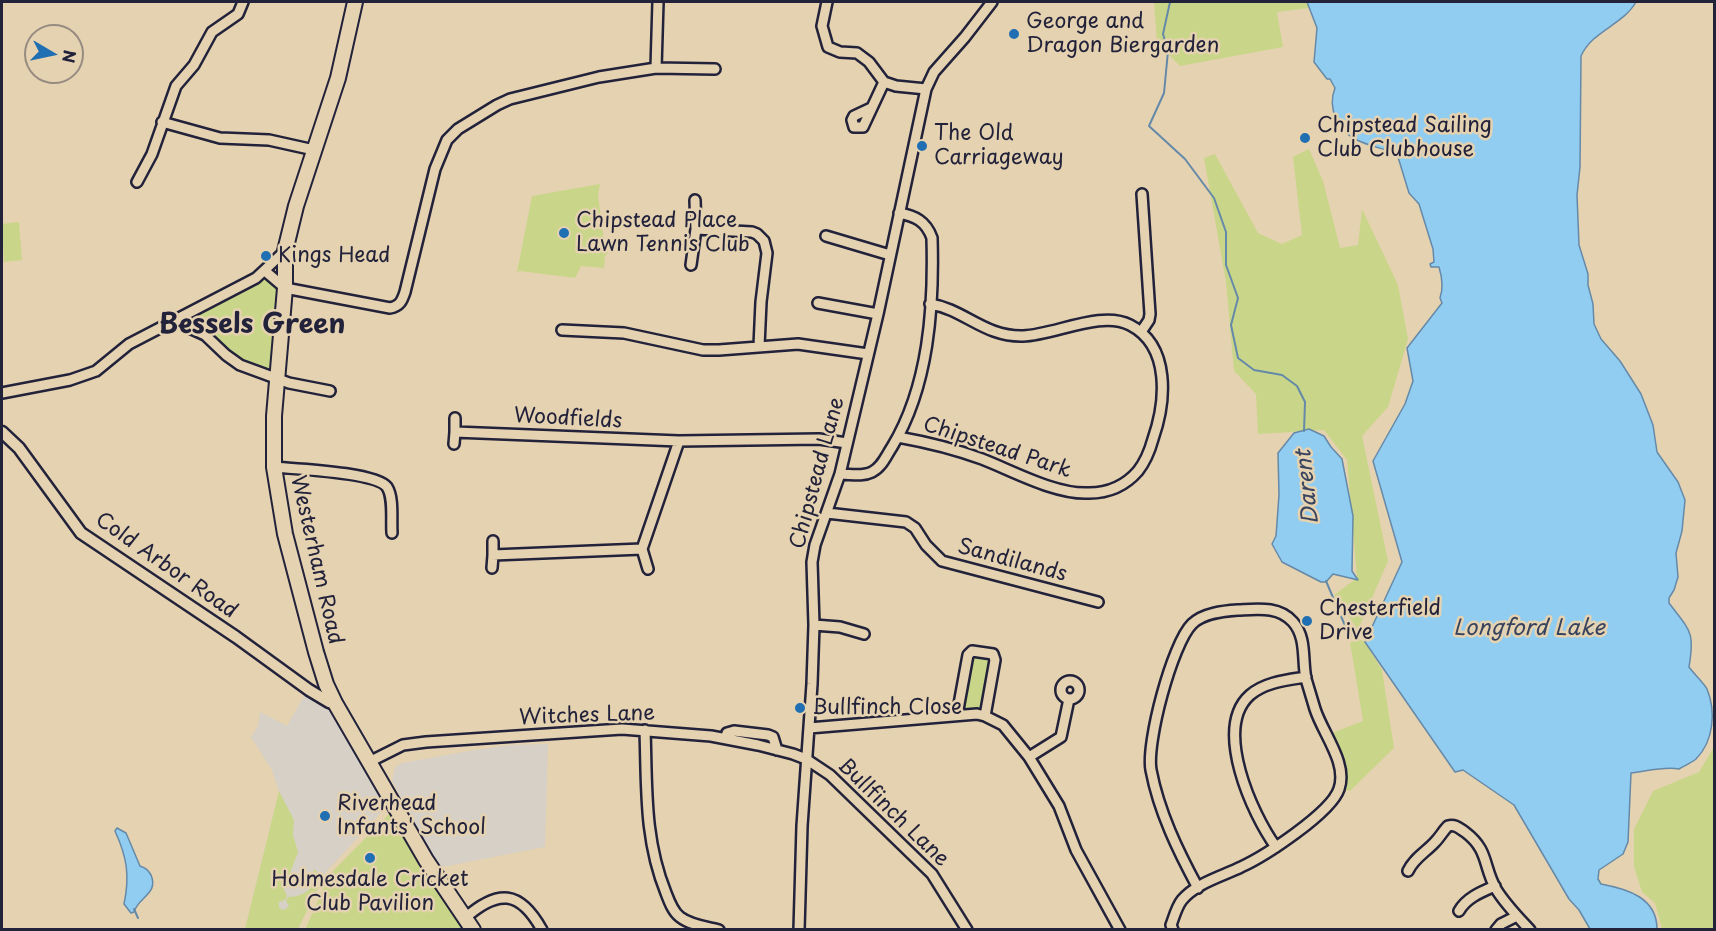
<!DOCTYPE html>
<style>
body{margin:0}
#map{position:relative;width:1716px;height:931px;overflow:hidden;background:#e5d2b0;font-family:"Playpen Sans",sans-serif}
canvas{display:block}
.frame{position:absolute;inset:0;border:3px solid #22223b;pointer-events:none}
.north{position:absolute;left:24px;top:24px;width:60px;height:60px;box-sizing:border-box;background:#e5d2b0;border:2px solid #978c81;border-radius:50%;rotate:99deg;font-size:16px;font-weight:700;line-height:24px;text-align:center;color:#22223b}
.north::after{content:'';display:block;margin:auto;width:21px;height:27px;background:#1f6fb2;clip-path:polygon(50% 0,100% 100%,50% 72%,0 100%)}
</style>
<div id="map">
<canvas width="1716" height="931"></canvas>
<div class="frame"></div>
<div class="north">N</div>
</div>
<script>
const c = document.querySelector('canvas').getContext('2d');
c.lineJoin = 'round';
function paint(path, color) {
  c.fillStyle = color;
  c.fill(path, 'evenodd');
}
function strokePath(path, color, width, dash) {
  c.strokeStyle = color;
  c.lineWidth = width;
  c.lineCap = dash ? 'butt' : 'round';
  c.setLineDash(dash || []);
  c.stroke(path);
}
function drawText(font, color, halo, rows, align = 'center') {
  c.font = font + ' "Playpen Sans",sans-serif';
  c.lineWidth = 5;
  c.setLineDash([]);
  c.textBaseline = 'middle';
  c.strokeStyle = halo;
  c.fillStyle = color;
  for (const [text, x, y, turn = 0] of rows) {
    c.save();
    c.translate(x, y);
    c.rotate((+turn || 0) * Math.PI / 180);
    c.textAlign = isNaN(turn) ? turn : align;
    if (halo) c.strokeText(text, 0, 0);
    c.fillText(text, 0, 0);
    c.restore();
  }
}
paint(new Path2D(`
 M304,696l15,5 11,10 56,96 -60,65 -28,57 -53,1 34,-139 -7,-21 -21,-33 7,-11 2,-14 27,14z
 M548,744l-3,103 -108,21 -45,-87 3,-14 7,-4 72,-13 37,-5z`), '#d6d0c6');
paint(new Path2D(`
 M1154,2h153l2,6 -32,4 6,35 -103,19 -23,-23z
 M1309,149l14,32 17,67 18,-3 4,-36 36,76 10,54 -20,68 -26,29 26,125 -30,69 -24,-35 23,-17 -10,-118 -23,-30 -66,4 -2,-40 -22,-23 -8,-89 -22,-124 11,-4 43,79 24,11 20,-9 -9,-78z
 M600,184l-2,11 7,54h3v4l-3,3 -1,12 -23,-2 -6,12 -55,-7 -3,1 15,-76z
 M19,222l3,38 -18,2 -2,-38z
 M263,279h5l9,6 1,5 -5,83 -32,-12 -51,-37 -2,-4z
 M1361,640l4,2 17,28 12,78 -44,43 -4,-1c2,-28 -2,-33 -17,-56l34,-13 -13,-79z
 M973,655l18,3 -10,53 -18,-1z
 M1714,747v182h-52l-7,-26 -13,-11 -8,-25v-38l19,-38 46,-19z
 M279,791l15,29 -1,15 5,17 -14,37 3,7 -2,4 -6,2v5l3,3 4,-1 3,-3 -3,-5 2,-4c12,0 24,-6 28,-18l-3,-10 11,7 -26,53h-53z
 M396,807l79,123h-170l24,-55z`), '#c9d689');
const water = new Path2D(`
 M1307,2h329c-13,23 -44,29 -55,54l-1,111 -3,28 2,50 9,29v11l5,19 1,20 7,15 19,22 21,33 12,31 4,27 21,30 7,18 -3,31 -6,22 2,24 -4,13 -5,8v5c21,28 26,28 20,64 5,7 15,16 18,22 9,22 7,52 -11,70 -5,4 -12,7 -17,10 -14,-3 -32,2 -48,4l-3,69 -5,12 -24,16 -1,9 3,5c27,5 56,14 56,45h-67l-11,-19 -10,-11 -55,-94 -51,-35 -8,2 -90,-130 37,-80 -29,-101 32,-57 8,-23 -6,-33 35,-45 -2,-5c4,-11 2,-21 -1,-31h-8l-1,-3 4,-2 -1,-13 -14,-45 -10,-11 -11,-36 -4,-4c-12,-5 -25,-7 -37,-13 -19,-9 -30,-32 -22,-52l-5,-9h-3l-13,-17 3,-34z
 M1309,429l15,7 7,11 11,12 11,57 -1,55 6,9 -25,-6 -7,8h-5l-39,-20 -10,-18 4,-8 3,-41 -1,-42 16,-20z
 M117,828l9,5 14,33c6,2 8,4 11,9 8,19 -13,22 -17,37l-3,1 -7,-9c6,-28 3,-47 -9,-73z`);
paint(water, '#91cdf1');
strokePath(water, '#6589a8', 1.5);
strokePath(new Path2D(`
 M1170,2l-7,32 5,17 -4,42 -15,33 36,33 29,39 12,34v33l12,33 -7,27 7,33 16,12 28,5 15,11 8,16 -1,29
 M1326,581l23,54h19
 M134,909l4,9`), '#6589a8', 2);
const minor = new Path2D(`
 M827,2l-5,24 6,21 12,5 17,1 12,9 15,20 12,4 30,3
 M656,68l59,1
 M871,108l-17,8 -2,4 2,7h9l21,-45
 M162,122l58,16 49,2 45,10
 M137,182l15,-28 24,-68 18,-21 18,-33 26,-18 5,-12
 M696,229l56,3 5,2 7,7 3,12 -6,49 -2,44
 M826,236l64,19
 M691,265l5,-36 -1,-29
 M265,271l20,17 105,20c10,-2 12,-7 15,-16l30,-123 12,-29 11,-11 39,-24 13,-6 89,-22 57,-9 2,-66
 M818,303l60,11
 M174,321l31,14 21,20 14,10 49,18 41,8
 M562,330l62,3 79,17h16l79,-6 70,10
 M1141,332l8,-12 1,-6 -8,-120
 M2,393l68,-13 26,-9 33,-27 127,-66 29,-27
 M455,418v14l224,9
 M898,437c28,5 57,12 84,22 31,12 74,36 107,34 19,0 36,-7 49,-22 7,-9 12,-21 15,-32 13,-37 18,-93 -23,-114 -29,-15 -75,10 -107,11 -39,1 -59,-27 -93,-32
 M454,444l1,-12
 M274,467c20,2 102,5 113,20 7,11 4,32 5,46
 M840,474c11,0 22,3 32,-2 10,-5 14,-16 20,-25 37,-61 42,-140 40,-209 -6,-17 -17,-22 -33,-25
 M827,513l79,9 9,6 11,17 16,16 156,41
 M493,541v14
 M642,549l6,20
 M492,568l1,-13 149,-6 37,-108 140,-2 28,4
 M814,625l26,2 24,7
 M1061 690a9 9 0 1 1 18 0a9 9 0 1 1-18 0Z
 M957,715l11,-60 4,-4 21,3 2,6 -10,56
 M809,728l168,-14 8,2 18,9 26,32 30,49 17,44 44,80
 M645,730c2,57 -1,109 21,163 3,8 7,19 14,24 10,8 27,10 39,13
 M726,739l1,-6 7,-2 34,4 5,2 4,13
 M1029,757l32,-20 8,-38
 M369,762l34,-17 23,-3 196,-13 89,7 47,9 35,9 13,5 24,16 102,99 35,56
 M1276,847c-24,-33 -63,-119 -26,-152 15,-13 37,-15 56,-18
 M1408,871c6,-13 18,-19 27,-29 5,-5 8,-11 13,-16 7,-2 11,2 17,6 24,18 18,34 31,57 9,15 22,28 34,41
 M1459,911c7,-13 22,-19 36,-25
 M465,918c33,-29 55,-28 77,12
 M799,930l3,-104 10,-142 2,-59 -2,-63 3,-17 25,-71 38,-160 48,-225 8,-17 31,-35 27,-35
 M1173,930l-2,-5c3,-8 6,-19 11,-25 14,-17 41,-24 59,-33 24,-11 90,-54 98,-78 9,-26 -16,-55 -24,-80 -3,-10 -6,-20 -9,-30 -4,-19 1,-41 -13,-57 -14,-16 -35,-13 -55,-12 -15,1 -35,3 -46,14 -20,20 -46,119 -41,146 8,42 27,81 47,118
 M1496,930l5,-6 16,-8`);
const major = new Path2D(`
 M2,432l17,16 62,85 155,104 73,53 20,12 6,1`);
const highway = new Path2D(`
 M355,2l-17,76 -42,128 -11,45v37l-11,128v51l11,67 31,118 10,32 9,19 91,157 47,70`);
strokePath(minor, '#22223b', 14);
strokePath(major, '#22223b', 15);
strokePath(highway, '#22223b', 18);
strokePath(minor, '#e5d2b0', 9);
strokePath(major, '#e5d2b0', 10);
strokePath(highway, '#e5d2b0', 14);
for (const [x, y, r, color] of [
 [1014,34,6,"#1f6fb2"],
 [1305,138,6,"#1f6fb2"],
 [922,146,6,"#1f6fb2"],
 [564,233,6,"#1f6fb2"],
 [266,256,6,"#1f6fb2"],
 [1307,621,6,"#1f6fb2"],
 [800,708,6,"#1f6fb2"],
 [325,816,6,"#1f6fb2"],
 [370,858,6,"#1f6fb2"]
]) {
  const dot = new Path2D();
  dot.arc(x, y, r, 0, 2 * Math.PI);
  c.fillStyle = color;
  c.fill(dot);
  strokePath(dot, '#e5d2b0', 2);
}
drawText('21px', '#22223b', '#e5d2b0', [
 ["George and",1026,22],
 ["Dragon Biergarden",1026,46],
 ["Chipstead Sailing",1317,126],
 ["Club Clubhouse",1317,150],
 ["The Old",934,134],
 ["Carriageway",934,158],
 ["Chipstead Place",576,221],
 ["Lawn Tennis Club",576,245],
 ["Kings Head",278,256],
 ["Chesterfield",1319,609],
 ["Drive",1319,633],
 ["Bullfinch Close",812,708],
 ["Riverhead",337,804],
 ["Infants' School",337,828],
 ["Holmesdale Cricket",370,880,"center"],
 ["Club Pavilion",370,904,"center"]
], 'left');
drawText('21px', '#22223b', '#e5d2b0', [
 ["Woodfields",568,419,3],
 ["Chipstead Park",997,448,18],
 ["Chipstead Lane",818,473,-75],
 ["Westerham Road",316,560,77],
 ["Sandilands",1012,561,15],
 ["Cold Arbor Road",166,566,35],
 ["Witches Lane",587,716,-2],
 ["Bullfinch Lane",893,813,44]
]);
drawText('italic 22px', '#38445f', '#e5d2b0', [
 ["Darent",1308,487,-96],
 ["Longford Lake",1529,629]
]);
drawText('bold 27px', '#22223b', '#e5d2b0', [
 ["Bessels Green",252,326]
]);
</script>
